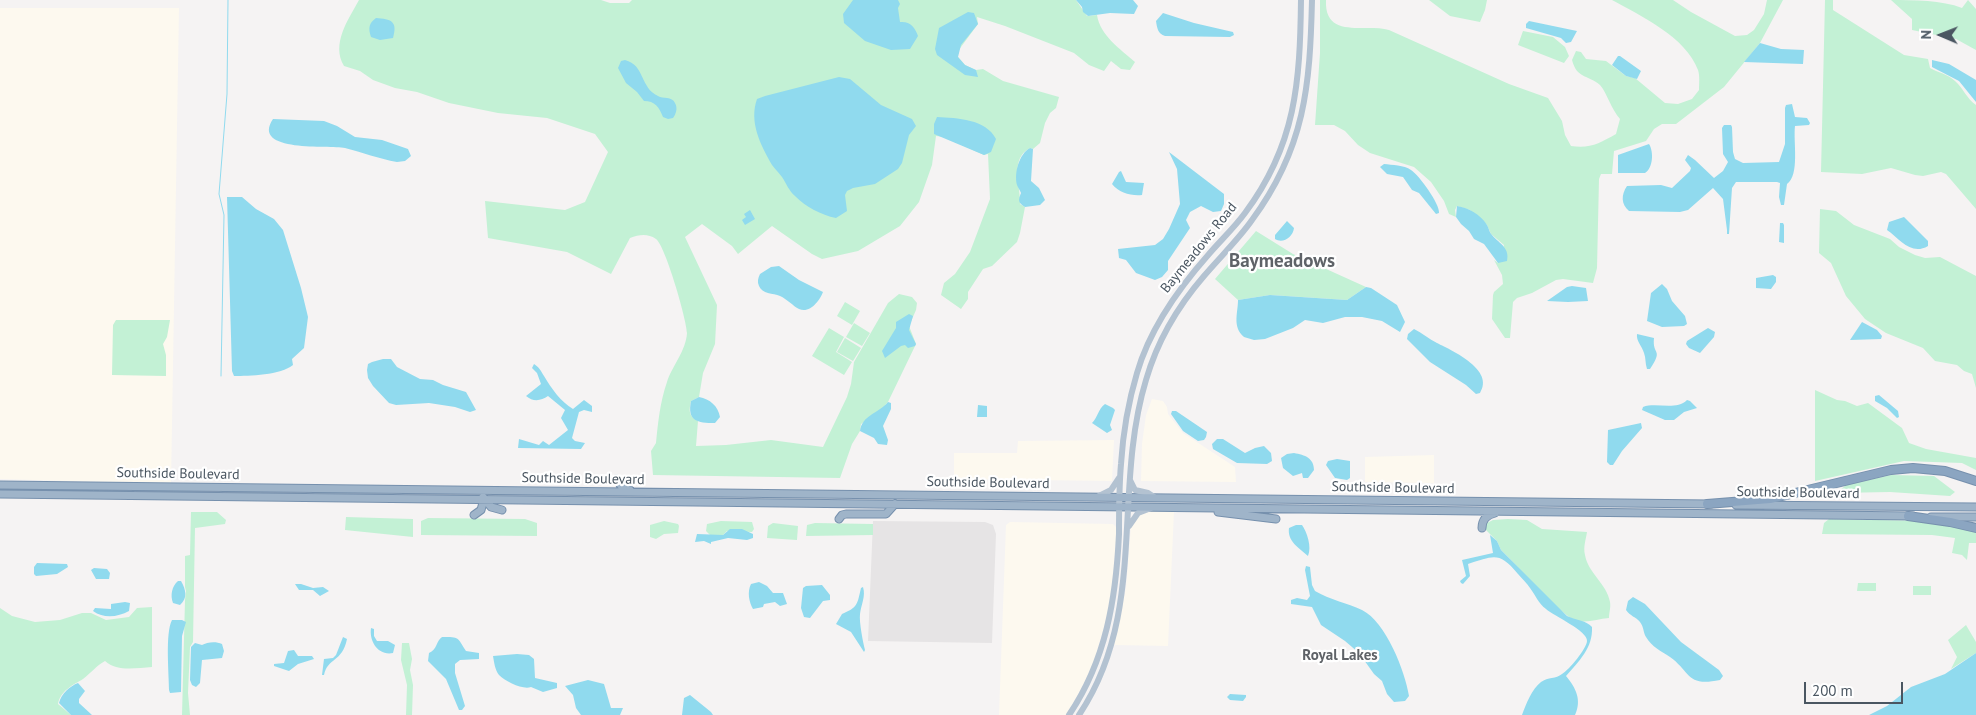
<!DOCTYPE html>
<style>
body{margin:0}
#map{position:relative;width:1976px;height:715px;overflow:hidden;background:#f5f3f3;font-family:"PT Sans",sans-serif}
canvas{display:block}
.north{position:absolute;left:1916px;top:10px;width:50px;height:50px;-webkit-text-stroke:4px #fff;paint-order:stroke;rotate:271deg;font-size:14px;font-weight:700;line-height:20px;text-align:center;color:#4a5661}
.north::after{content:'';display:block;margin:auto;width:18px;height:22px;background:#4a5661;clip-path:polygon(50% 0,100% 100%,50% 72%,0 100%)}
.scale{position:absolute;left:1804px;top:682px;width:99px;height:22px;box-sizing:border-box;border:2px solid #4a5661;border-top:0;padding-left:6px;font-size:15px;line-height:18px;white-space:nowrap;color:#4a5661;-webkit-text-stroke:4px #fff;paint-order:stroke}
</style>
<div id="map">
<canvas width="1976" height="715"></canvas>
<div class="north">N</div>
<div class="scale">200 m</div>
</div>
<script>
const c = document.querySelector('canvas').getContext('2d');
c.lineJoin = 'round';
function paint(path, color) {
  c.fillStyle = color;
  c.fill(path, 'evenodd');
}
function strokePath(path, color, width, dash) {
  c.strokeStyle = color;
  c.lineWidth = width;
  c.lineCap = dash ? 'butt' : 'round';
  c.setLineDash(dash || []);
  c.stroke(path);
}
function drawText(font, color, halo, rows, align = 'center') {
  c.font = font + ' "PT Sans",sans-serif';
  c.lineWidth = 4.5;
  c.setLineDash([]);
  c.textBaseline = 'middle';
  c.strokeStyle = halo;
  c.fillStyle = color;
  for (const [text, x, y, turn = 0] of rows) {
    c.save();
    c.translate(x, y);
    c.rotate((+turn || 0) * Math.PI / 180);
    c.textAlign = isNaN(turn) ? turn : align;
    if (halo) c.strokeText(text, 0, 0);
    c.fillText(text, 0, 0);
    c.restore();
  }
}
paint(new Path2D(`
 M0,8h179l-8,476 -171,-5z
 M1152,399l11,2 4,6 1,7 15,19 52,34 1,15 -95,-1 1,-37 4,-29z
 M1114,440l-2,41 -158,-2v-26h63l1,-12z
 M1434,455v28l-69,-1v-25z
 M1149,511h25l-6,135 -54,-1 12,-57 5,-62 3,-8z
 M1010,522l103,2 4,4 -6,75 -19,65 -25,47h-68l7,-190z`), '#fdf9ef');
paint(new Path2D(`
 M873,521l112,1 8,3 3,9 -4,109 -124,-2z`), '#e6e4e5');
paint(new Path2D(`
 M359,0h242l9,3h19l3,-3h444l11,16 10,-1c3,20 23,34 38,47l-5,8 -9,-1 -10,-8 -7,10 -15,-6 -15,-12 -69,-27 -28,-9 1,7 -20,27v6l7,8 11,5 7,-1 20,12 56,16 -3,11 -6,5 -5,10 -5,20 -7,6 -3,-1c-21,11 -9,38 -10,56l5,3 -5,26 -3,9 -25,24 -9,3 -15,23v7l-7,10 -20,-14 3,-12 11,-9 15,-22 20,-53 -2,-45 -4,1 -40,-18 -8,-1 -4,29 -13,37 -19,24 -42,25 -36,8 -10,-5 -40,-28 -34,28 -6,-8 -30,-22 -17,13 32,68 -2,39 -12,29 -4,24 -8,4c-2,9 -3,15 7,20l-2,25 30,-1 45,-5 52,7 24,-50 4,-13 3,-22 34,-59 11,-9 13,3 5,6 -1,7 -7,16 7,18 -28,58 -7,8 -20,14 -1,7 -8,13 -12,34 -187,-3 -2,-24 5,-8c2,-20 4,-41 11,-61 5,-16 19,-31 20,-49 0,-13 -22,-88 -31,-94 -9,-6 -17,-4 -26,-1l-19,36 -44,-22 -79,-14 -3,-37 80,9 20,-8 23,-50 -13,-18 -48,-16 -49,-5 -49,-10 -32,-11 -22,-4 -22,-8 -13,-9 -16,-5c-13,-22 4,-46 15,-66z
 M1320,0h6c-2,40 40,23 63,30l120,54 39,14 14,23 3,14 6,11c19,3 29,-3 45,-12l4,-15c-9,-10 -13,-26 -20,-34 -13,-11 -23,-6 -28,-25l4,-9 5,1 5,7 20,2 20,15 9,2 30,25 13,1 14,-5 7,-9c0,-6 1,-14 -1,-20 -12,-33 -57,-54 -86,-70h61l18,12 44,24 12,-1 7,-5 10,-16 3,-14h16l-23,43 -36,44 -48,37h-14l-8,5 -8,12 -32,10 -2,23h-11l-2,5 -2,89 -4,15 -30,-4 -7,1 -24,13 -15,5 -4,4 -3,36h-5l-13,-19 1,-24 1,-3 9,-8 -1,-9 -8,-15 4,3 6,-18 -13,-11 -4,-9 -17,-15 -13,-4 -2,4 1,7 -7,-3 -5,-13 -13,-19 -17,-15 -44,-14 -12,-8 -13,-14 -11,-6h-19l5,-72z
 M1429,0h58l-2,10 -5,12 -30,-6z
 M1825,0h8v10l71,45 24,4 2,9c9,5 18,6 25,13 8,7 12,18 21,24v104l-30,-35 -5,-2 -18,4 -8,-1 -24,-7 -29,6 -41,-2z
 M1891,0c23,0 51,0 71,8l6,-8 8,9v41l-20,-11 -44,-9v-11z
 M1523,31l30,6 12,10 4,9 -5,7 -46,-18z
 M1820,209l16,2 18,14 36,14 9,8 16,8 10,3 15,-1 36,19v112l-4,-14 -8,-3 -7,-6 -22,-4 -12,-13 -37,-15 -21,-14 -19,-23 -15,-33 -12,-10z
 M1256,231l37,23 73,33 -19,13 -77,-5 -32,5 -23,-21z
 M845,302l15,9 -8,14 -15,-9z
 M116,320h54l-3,17 -4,7 3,11v21l-54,-1 1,-50z
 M854,323l16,10 -8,13 -16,-9z
 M829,328l15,9 -8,15 16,10 -8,13 -32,-19z
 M845,338l16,10 -8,13 -16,-9z
 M1815,390l22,10 8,1 12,5 11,-3 34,25 7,15 17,6 50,9v12l-14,-7 -58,-2 -89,20z
 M1891,475l43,1 21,16 -5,4 -60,-4 -53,1 9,-8z
 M191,512h26l9,8 -1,4 -30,4 -2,114 -3,5 -2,46 2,22h-8l3,-115 1,-9 -1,-4v-31l5,-1z
 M346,517l67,2v18l-68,-7z
 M428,518l97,1 12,4v13l-116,-1v-14z
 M1508,519l19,1 15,9 45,3c-1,7 -4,15 -2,23 3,18 22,29 25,47 1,5 -1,11 -1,16 -12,1 -23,6 -34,2 -16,-6 -58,-55 -74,-70l-4,-9 -12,-12 2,-6 6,-3z
 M1829,519l101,2 46,9v13h-7l-2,17 -5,-5 -10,-2 3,-15 -23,-3 -110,-1 2,-11z
 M664,521l14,3 1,2 -1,7 -14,1 -8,5 -6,-2v-12z
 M721,521l31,1 2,7 -2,3 -25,-1 -4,4 -12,1 -5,-5 1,-7z
 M773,523l25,3 -1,14 -30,-2 1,-12z
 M815,523l58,1v11l-67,1 1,-11z
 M1858,583h18v8h-19z
 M1913,586h18v9h-18z
 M152,607v60c-16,1 -35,5 -47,-6 -9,5 -14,12 -22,18 -10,6 -23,12 -25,25l13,11h-71v-107l12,8 23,6 25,-2 22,-7h9l15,7 23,-3 8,-9z
 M1966,625l10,17v11l-25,16 6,-12 -9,-17z
 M402,643h7l3,16 -2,11 3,15 -1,30h-6l1,-30 -6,-25z`), '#c3f1d5');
paint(new Path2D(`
 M853,0h45l2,4 -2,4 2,14c10,-1 15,5 18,14l-8,13 -19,1 -26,-9 -21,-18 -1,-9z
 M1076,0h57l5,6 -4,8 -24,-1 -22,3 -5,-4 -1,-5z
 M968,12l6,1 4,11 -17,21 -3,12 7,8 11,5 2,7 -13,-2 -28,-20 -2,-6 4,-21z
 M1163,13l31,10 39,9 1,3 -4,2 -65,-1c-7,-2 -8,-8 -9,-15z
 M376,18c15,1 22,3 17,20l-13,2 -9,-3c-3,-9 -2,-14 5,-19z
 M1529,21l48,10 -6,11 -5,1 -5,-5 -35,-10v-4z
 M1760,43l21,6 23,1 -1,14 -59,-2z
 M1618,56h2l21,15 -4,8 -11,-3 -14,-11z
 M625,60c20,5 15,28 33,36 5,3 14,0 17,7 3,5 1,11 -2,15l-5,1 -5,-2c-4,-10 -8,-16 -19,-16l-7,-9 -11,-9 -8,-15 3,-7z
 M1932,60l17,4 27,16v22l-17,-21 -27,-14z
 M839,77l11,2 31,26 31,14 4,7 -7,9 -7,28 -4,6 -23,15 -22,4 -6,3 -2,4 2,16 -11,7c-15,-3 -30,-11 -41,-22 -6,-5 -9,-13 -13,-19 -3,-4 -7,-8 -10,-12 -12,-21 -23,-43 -15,-66l8,-3z
 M1792,104l3,13 12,1 3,5 -1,2 -14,1c-2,15 5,49 -8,58l-3,21h-3l-2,-8 1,-14 -3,-1h-41l-4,6 -3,46h-2v-4l-4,-31 -10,-11 -25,22 -8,2 -51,-1c-8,-7 -8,-16 -2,-25l34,-1 11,3 18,-17 1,-3 -6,-8 3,-5 7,5 19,18 9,-7 5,-9 -5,-8 -1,-26 2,-3h7l1,2 1,25 2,7 8,4 36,-1 6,-18v-36l1,-3z
 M937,117c20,1 49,2 59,22l-5,13 -7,3 -50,-21v-10z
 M273,119l51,2 13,5 18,11 27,3 26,9 3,7 -6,5 -8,1c-18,-3 -35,-10 -52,-14 -15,-3 -95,5 -72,-29z
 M1649,144c5,8 4,24 -4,29h-27v-18z
 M1030,148l3,1 -2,32 8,7 6,12 -5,5 -15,2c-7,-4 -7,-7 -4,-14 -1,-3 -3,-5 -4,-8 -3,-12 2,-31 13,-37z
 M1169,152l55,42v10l-3,7 -8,1 -12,-6 -11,6 -4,8 4,8 -22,33v9l-6,7 -7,3 -19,-7 -10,-13 -7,-2 -1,-9 37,-4 8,-6 6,-10 11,-25 -3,-35z
 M1384,164c8,1 20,1 27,6 8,5 29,34 28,43l-3,1 -17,-21 -7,-3 -9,-13 -16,-3 -7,-7z
 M1121,171l5,11 18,1 -2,12c-11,1 -23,-2 -30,-11l7,-12z
 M227,197h15l14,12 18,10 9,11 18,58 7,29 -4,31 -12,11 1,6c-12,10 -44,11 -59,11l-2,-5z
 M1457,206c12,2 23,8 30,19 2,3 2,7 5,10 8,9 18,13 15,26l-9,2 -14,-19 -10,-5 -5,-8 -8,-7 -5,-7z
 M750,210l5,9 -10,6 -3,-5 4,-3 -2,-3z
 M1904,217l24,24v5c-17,10 -28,-7 -41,-16l2,-8z
 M1287,221l7,7c-1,9 -11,16 -19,11v-4z
 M1780,223h3l1,2v18l-5,-1z
 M779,266l20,14 24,12c-3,8 -13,22 -24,17 -6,-3 -12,-10 -19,-13 -7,-3 -18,-2 -21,-10 -2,-4 -1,-8 1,-12l11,-7z
 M1773,275l3,2v5l-5,7 -15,-1v-10z
 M1662,284l5,5 5,12 13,15 2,8 -3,2 -22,1 -15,-6 4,-28z
 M1572,286l14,2 2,13 -20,1 -21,-1 20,-14z
 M1366,287l5,1 26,17 8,17 -5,10 -18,-11 -20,-4h-17l-22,6 -18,-3 -12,8 -28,11 -11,1 -10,-3c-12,-10 -6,-24 -6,-37l32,-5 77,5z
 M909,314l4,2 -4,14 7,14 -1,2 -7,2 -3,-3 -4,1 -16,12 -3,-7 14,-23v-6z
 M1862,322l15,8 5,6 -1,3 -31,1z
 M1708,328l7,4 -1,5 -14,16 -11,-5 -3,-4 1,-3z
 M1414,329c8,4 15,10 23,14 16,8 58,27 43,50l-4,1 -10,-9 -36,-23 -23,-23 1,-5z
 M1637,334l17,4c-2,18 10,10 -4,31h-3c-2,-6 -1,-11 -3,-16 -2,-7 -8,-12 -7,-19z
 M383,359h8l6,8 23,12 13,1 10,5 23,7 10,18 -6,2 -15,-5 -26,-4 -33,2 -7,-2 -16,-17 -5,-8 -1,-8 1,-6 4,-2z
 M534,364c5,3 7,7 10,12 7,12 17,26 29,33l11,-9 8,6v6l-8,-2 -5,2 -7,26 3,3 10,2 -4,6 -63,-1 1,-9 20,6 4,-4 6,4 19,-15 -7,-12 4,-8 -17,-14c-7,5 -15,6 -22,0l15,-12 -4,-11 -5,-5z
 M1879,395l19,16 1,6 -2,1 -10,-10 -12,-7v-5z
 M699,397c11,2 19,9 21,20l-5,6c-18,0 -28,-2 -24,-22z
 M1687,400l3,1 7,7 -13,4 -10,8h-9l-23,-10 1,-3c13,-5 33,4 44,-7z
 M888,402l3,1v6l-8,17 5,14 -1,5 -9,-1 -4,-6 -14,-7c2,-16 18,-17 28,-29z
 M1105,404l8,4 2,2 -5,15 2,5 -5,3 -15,-10c6,-6 6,-14 13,-19z
 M978,405l9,1v11h-10z
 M1172,411h4l31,21 -1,5 -2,3 -6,1 -15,-10 -12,-17z
 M1641,423l1,5 -20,23 -9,14h-3l-3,-3 1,-32z
 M1217,439h6l22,14 10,-5 9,-2 7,7 1,8 -5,3 -30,-1 -24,-14 -1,-5z
 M1294,453c11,2 20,5 20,17l-6,8h-5l-1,-5 -9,3 -10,-8 -2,-10 6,-4z
 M1337,459l13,2v17l-3,2 -12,-2 -9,-13 2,-4z
 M1296,525h6c5,7 10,22 6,31 -9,-8 -21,-15 -19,-28z
 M730,529h12l11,5v4l-6,2 -19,-2 -17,4v2l-7,-3 -9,1 2,-8 26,1z
 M1490,535l7,6 4,9 66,66c8,4 19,4 25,11 1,21 -13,34 -26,49 10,12 16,24 9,39h-53c4,-11 10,-26 19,-33 7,-5 15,-3 21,-8 7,-4 25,-26 25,-33 1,-10 -33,-25 -41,-32 -8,-6 -10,-13 -16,-21 -3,-5 -8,-9 -12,-14 -19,-23 -24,-18 -50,-10l2,12 -7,8 -2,-1 -1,-2 6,-5 -4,-16 31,-7z
 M37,563l30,1 1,3 -11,7 -21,2 -2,-2v-7z
 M1306,566l4,1 2,18 3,6c15,9 32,12 47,19 24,12 43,61 47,86l-4,5 -11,1 -7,-8 -5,-13 -8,-7 -15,-21 -14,-12 -24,-16 -9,-18 -21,-3v-4l6,-2 10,2 3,-4 -5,-26z
 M94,568l13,1 3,4 -1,6h-13l-5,-9z
 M178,581h3c5,9 7,17 -1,24l-7,-2c-3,-8 -1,-17 5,-22z
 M759,582l8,4 6,7h10l4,11 -7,2 -5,-4 -11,2 -1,3 -10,2c-4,-7 -6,-17 -2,-25z
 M295,584h6l12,4 10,-1 6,4 -9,5 -7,-6h-14z
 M822,585l8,10v5l-7,1 -13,17 -6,-1 -3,-9 2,-20 3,-2z
 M863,587c3,9 -2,18 -3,27 -1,8 3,28 5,36l-1,2 -13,-20 -15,-8 6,-10c16,-7 15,-9 19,-26z
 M1633,597l12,7 36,38 38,28 4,6 -3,4c-34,7 -29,-8 -50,-23 -9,-6 -18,-10 -24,-20 -3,-5 -2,-10 -6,-15 -4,-5 -10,-6 -14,-12l2,-9z
 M125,602l5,1 -1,8c-11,6 -25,8 -36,0l2,-3 16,1v-5z
 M172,620h10l4,2 -4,14 -1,56 -11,1 -1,-3c0,-16 -4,-57 3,-70z
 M371,628l3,1v7l3,5h11l7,4 -2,8c-15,3 -24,-12 -22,-25z
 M343,637l4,2c-5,24 -19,18 -23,36h-2l2,-16 9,-1 3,-3z
 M442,637c18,0 15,0 24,14l13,2v6l-19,1 -5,4v9l10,33 -3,4h-3l-13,-31 -18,-18 1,-8c8,-3 7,-12 13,-16z
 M195,643l7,2c5,-3 14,-4 20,-1l2,7 -2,7 -20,2 -2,23 -4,4 -4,-2 -2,-5 1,-33z
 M294,650l4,6h14l2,3 -16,5 -9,7 -15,-5v-2l10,-1 4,-12z
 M1976,653v62h-107l18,-9 24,-19 34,-13z
 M517,654l12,1 5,4 1,19 22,5v5l-14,4 -12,-5c-8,3 -25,-5 -32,-12 -4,-5 -5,-13 -6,-19z
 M588,680l16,4 7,24h12l-3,7h-39l-5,-7 -3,-13 -8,-9z
 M78,683l7,8 -6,8v4l13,12h-21l-12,-12c2,-9 11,-17 19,-20z
 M1230,694l16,1v2l-3,4 -13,-1 -3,-3z
 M690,695l21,17 2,3h-31l2,-17z`), '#90daee');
strokePath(new Path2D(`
 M221,376l3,-161 -5,-21 8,-100 1,-94`), '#90daee', 1);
const trunk = new Path2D(`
 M616,479l6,8 8,3
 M0,485l1711,19
 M0,494l1913,22
 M483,497l8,10 11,3
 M1736,505l240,2
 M1218,512l58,7
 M474,515l7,-5 3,-11
 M1931,517h45
 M839,519l3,-4 4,-1h40l9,-10
 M1482,528c0,-9 5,-13 13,-15`);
const motorway = new Path2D(`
 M1707,504l63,-5 121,-29 22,-2 32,3 31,10
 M1908,516l42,6 26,6`);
strokePath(trunk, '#7690ad', 9);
strokePath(motorway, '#7690ad', 10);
strokePath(new Path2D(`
 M1130,480l5,10 13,3 6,4
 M1099,496l12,-6 8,-12
 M1129,526l9,-13 13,-5
 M1069,715c37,-55 47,-116 50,-181 0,-23 0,-47 2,-70 2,-31 7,-61 16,-91 13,-45 41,-84 72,-119 12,-14 25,-26 36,-41 51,-68 55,-131 56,-213
 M1079,715c69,-103 33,-223 67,-335 11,-38 32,-74 58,-104 16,-19 34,-36 48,-56 53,-72 58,-134 60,-220`), '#b3c2d1', 6);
strokePath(trunk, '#9fb4c9', 7);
strokePath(motorway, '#8ba5c1', 8);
drawText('14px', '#4a5661', '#fff', [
 ["Baymeadows Road",1199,248,-51],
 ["Southside Boulevard",178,474,1],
 ["Southside Boulevard",583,479,1],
 ["Southside Boulevard",988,483,1],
 ["Southside Boulevard",1393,488,1],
 ["Southside Boulevard",1798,493,1]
]);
drawText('bold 15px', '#5f6368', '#fff', [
 ["Royal Lakes",1340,656]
]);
drawText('bold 19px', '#5f6368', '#fff', [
 ["Baymeadows",1282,262]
]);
</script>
